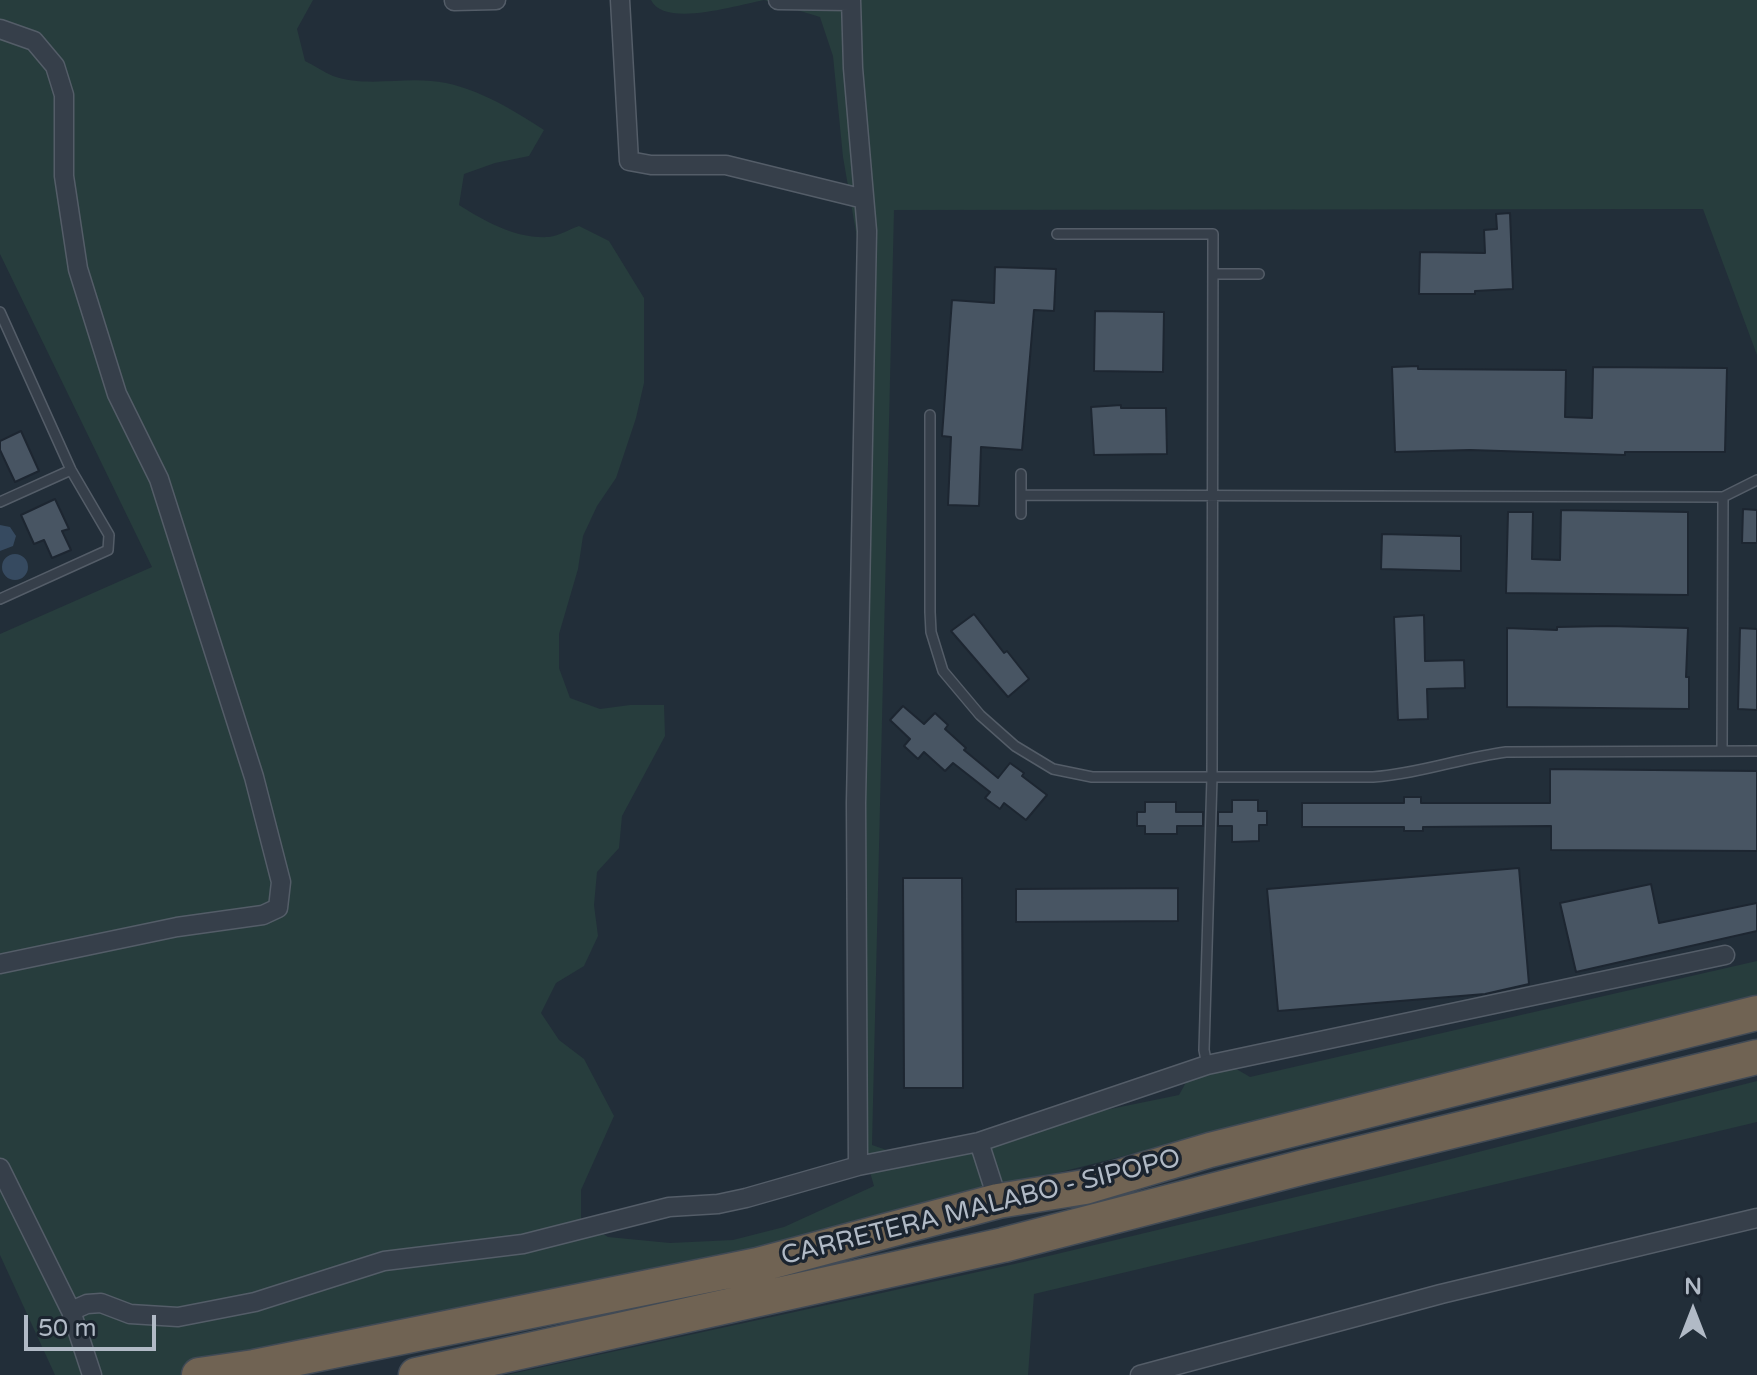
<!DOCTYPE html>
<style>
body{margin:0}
#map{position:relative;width:1757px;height:1375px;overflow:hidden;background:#222e39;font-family:"Varela Round",sans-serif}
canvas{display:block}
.north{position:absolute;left:1653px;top:1271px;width:80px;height:80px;-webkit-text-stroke:6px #1b242f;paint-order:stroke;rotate:0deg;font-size:22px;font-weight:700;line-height:32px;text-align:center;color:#b1bac6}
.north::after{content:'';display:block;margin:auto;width:28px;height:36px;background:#b1bac6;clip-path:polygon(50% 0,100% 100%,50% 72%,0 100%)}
.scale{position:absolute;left:24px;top:1315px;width:132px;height:36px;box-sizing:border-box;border:4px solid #b1bac6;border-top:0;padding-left:10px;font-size:24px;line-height:28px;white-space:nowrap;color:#b1bac6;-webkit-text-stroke:6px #1b242f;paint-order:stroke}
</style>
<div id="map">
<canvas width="1757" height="1375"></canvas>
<div class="north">N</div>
<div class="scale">50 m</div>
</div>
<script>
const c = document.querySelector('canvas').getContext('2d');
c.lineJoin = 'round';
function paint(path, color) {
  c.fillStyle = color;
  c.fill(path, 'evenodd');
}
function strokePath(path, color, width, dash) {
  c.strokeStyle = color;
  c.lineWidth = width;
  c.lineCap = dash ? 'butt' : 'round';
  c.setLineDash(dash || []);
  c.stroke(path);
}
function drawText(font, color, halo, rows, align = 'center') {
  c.font = font + ' "Varela Round",sans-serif';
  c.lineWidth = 7;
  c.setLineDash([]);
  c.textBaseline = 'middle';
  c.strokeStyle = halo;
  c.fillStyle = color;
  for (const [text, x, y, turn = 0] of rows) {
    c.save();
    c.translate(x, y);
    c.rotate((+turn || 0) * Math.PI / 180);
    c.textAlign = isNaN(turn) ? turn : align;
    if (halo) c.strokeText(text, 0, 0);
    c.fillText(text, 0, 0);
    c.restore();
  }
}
paint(new Path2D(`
 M0,0h313l-16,29 8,32c9,4 18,11 28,15 30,11 67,2 98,5 40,3 81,28 113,49l-15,26 -34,7 -31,11 -5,31c27,17 57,34 90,32 10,-1 21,-8 30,-11l30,15 35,57v85l-8,35 -20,60 -19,28 -14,30 -5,33 -19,65v34l11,30 30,11 30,-4h34l1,31 -43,80 -3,32 -22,24 -3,33 4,31 -14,30 -28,17 -15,30 18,27 25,19 30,57 -33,74v30l27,17 62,6 63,-3 51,-13 90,-41 -22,-77 -2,-222 7,-649 -14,-81 -10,-101 -13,-39 -56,-17h993v355l-54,-146 -809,1 -22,935 23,8 284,-58 25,-45 46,27 507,-116v36l-1504,378h-198l-55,-120v-621l152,-67 -152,-313z
 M651,0h113c-26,5 -100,28 -113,0z
 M1757,1081v41l-723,172 -6,81h-522l513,-112 365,-87z`), '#273d3d');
paint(new Path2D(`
 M0,525l10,2 6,9 -3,10 -13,5z
 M2 567a13 13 0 1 1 26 0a13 13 0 1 1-26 0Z`), '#364a60');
const building = new Path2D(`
 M1510,213l3,76 -38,2v3h-56l1,-42 65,1 -1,-23 13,-1 -1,-15z
 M995,267l61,2 -2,42 -20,-1 -12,140 -41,-3 -2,59 -31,-1 3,-68 -9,-1 10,-136 42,3z
 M1095,311l69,1 -1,60 -69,-1z
 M1418,366v3l148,1 -1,47 27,1 1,-51 134,1 -2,84h-100v3l-155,-5 -75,2 -3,-85z
 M1121,405v3h45l1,46 -73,1 -3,-48z
 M21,431l18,40 -24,11 -15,-32v-9z
 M55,499l14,30 -7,2 9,19 -19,8 -8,-18 -10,4 -13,-29z
 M1743,509l14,1v33h-15z
 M1561,510l127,2v83l-182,-2 2,-81h25l-1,47 28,1z
 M1382,534l79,2v35l-80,-2z
 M974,614l30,39 3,-2 22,28 -21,18 -57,-66z
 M1424,615l1,46 39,-1 1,28 -38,1 1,30 -30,1 -4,-103z
 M1608,626l80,2 -2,49h3v32l-182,-2v-79l50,2v-3z
 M1740,628l17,1v81l-19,-1z
 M903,706l21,18 11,-11 13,12 -3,4 21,19 -2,2 34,28 12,-15 14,10 -2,3 25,19 -21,25 -22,-17 -4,6 -15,-11 5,-6 -37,-29 -8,8 -21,-19 -6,7 -14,-13 6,-7 -20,-19z
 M1550,769l207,2v80l-206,-1v-24l-128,1v4h-19v-4h-102v-24h102v-6h17v6h129z
 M1232,800h26v11h9v14h-8v16l-27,1v-16h-14v-14h14z
 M1145,802h31v10h27v14h-26v8h-32v-8h-8v-14h8z
 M1519,868l10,116 -44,10 -207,17 -11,-122z
 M903,878h59l1,210h-59z
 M1651,884l8,39 98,-20v28l-181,41 -16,-69z
 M1178,888v33l-162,1v-33z`);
paint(building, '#485563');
strokePath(building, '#1d2631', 2);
const lane = new Path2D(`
 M1057,234h156l-1,543 -8,273 3,15
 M1213,274h46
 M0,312l71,158 38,65 -1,15 -108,49
 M930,415v197l1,20 12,39 37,44 35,31 38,23 39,8h281c45,-3 88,-19 133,-25l251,-1
 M1021,495l702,2 34,-17
 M0,502l71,-32
 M1021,514v-40
 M1722,751l1,-254`);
const street = new Path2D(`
 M620,0l9,161 22,4h75l138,34
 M778,0l73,1
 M851,0l2,68 14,163 -11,572 2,363
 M454,1l42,-1
 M0,29l34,12 21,25 9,29v81l14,93 39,125 42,85 95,298 27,105 -3,26 -15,7 -86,12 -177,37
 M979,1142l19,59
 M0,1168l71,143
 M92,1375l-21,-64 16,-7 14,-1 29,11 48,3 77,-15 129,-41 139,-17 146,-37 49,-3 28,-6 112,-32 121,-24 228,-77 518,-110
 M1140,1375l301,-81 316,-76`);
const highway = new Path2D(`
 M199,1375l55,-8 504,-102 240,-64 87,-14 125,-37 547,-137
 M416,1375l587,-130 301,-78 453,-110`);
strokePath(lane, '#545d68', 12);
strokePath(street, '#545d68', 21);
strokePath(highway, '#414a55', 37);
strokePath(lane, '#363f4a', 9);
strokePath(street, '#363f4a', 18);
strokePath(highway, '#706353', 34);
drawText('26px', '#b1bac6', '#1b242f', [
 ["CARRETERA MALABO - SIPOPO",981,1208,-14]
]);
</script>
